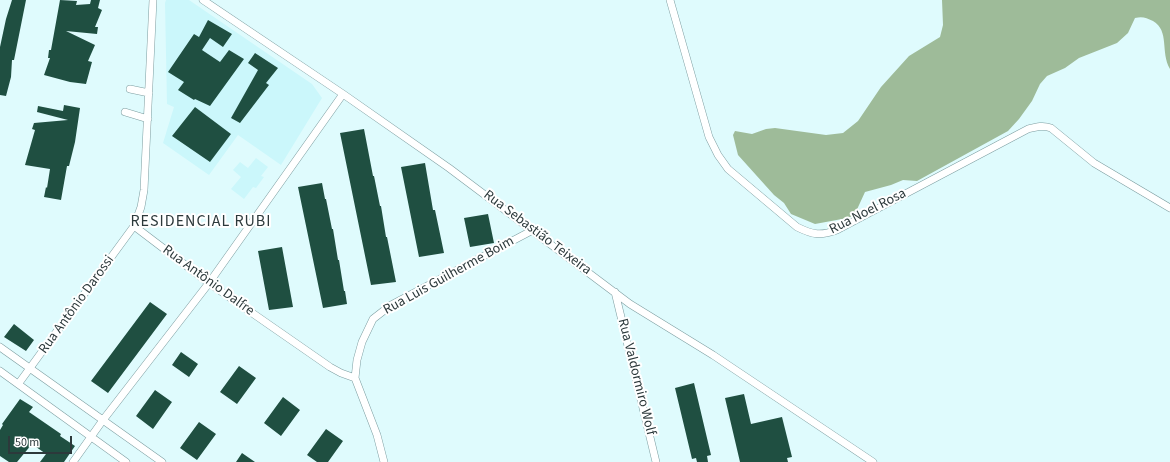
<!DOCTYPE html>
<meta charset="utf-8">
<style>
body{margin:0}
#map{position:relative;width:1170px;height:462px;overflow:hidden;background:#dffbfd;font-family:"Source Sans 3",sans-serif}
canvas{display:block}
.scale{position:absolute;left:8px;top:436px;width:64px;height:18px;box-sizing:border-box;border:2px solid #2c393b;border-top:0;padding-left:5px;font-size:12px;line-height:14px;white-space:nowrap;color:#2c393b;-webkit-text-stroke:3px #fff;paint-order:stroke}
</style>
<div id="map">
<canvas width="1170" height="462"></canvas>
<div class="scale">50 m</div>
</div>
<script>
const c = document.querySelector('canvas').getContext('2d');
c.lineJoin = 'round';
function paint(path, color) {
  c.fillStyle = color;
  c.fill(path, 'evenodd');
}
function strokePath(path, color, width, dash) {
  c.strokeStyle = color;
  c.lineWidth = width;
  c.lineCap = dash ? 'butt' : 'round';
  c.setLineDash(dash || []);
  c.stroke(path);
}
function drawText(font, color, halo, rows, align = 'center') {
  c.font = font + ' "Source Sans 3",sans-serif';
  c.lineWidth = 4;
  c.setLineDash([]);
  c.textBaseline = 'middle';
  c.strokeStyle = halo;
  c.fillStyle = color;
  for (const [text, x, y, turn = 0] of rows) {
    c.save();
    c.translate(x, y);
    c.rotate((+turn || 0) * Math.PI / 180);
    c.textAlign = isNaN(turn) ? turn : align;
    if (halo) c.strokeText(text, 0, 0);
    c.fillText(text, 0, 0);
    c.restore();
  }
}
paint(new Path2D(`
 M166,0h23l123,84 10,14 -41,67 -43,-30 -29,40 -46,-32 11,-36 -7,-3 -2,-101z
 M256,158l12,9 -7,9 3,1 -8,11 -3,-1 -9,12 -13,-10 10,-12 -8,-7 7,-8 8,6z`), '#cbf7fb');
paint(new Path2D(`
 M942,0h228v69c-10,-17 0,-38 -17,-48 -7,-3 -10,-5 -18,-3l-7,15 -11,10 -38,15 -14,10 -18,8 -7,8 -8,17 -13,18 -11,12 -91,50 -14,-1 -12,5 -26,7 -11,24 -12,3 -27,5 -24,-10 -7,-11 -10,-8 -36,-40 -5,-20 2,-4 17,3 14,-5 9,-1 51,7 17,-2 15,-12 23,-34 28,-31 31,-19 3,-12z`), '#9ebb99');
paint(new Path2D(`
 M12,0h14l-12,60h-2l-1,17 -5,19 -6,-1v-48l6,-28z
 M60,0l17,1 -1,4 14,-1 1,-4h9l-2,8 4,2 -7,17h3l-1,7 -31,-3 29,14 -7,16 4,1 -6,22 -16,-2 -26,-7 6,-17h-2l1,-8h2z
 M208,20l24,14 -9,13 -13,-9 -8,12 18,12 9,-12 15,9 -34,47 -15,-7 -1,1 -16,-10 6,-8 -16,-10 26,-38 5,3z
 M255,53l23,15 -12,15 3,2 -29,38 -9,-5 27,-48 -10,-7z
 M64,105l16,3 -5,34 -6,24h-2l-6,34 -17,-3 2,-10 1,1 3,-19 -25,-4 10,-35 -3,-1 2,-6 34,-3 -31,-8 1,-6 25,5z
 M195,107l36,27 -21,28 -38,-26z
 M364,129l9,47h1l6,30h1l5,31h1l9,45 -25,3 -31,-152z
 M425,163l8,47h2l9,43 -25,4 -18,-90z
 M322,183l3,16h1l6,30h1l5,31h1l5,31h1l2,13 -24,4 -25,-121z
 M488,214l6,29 -24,4 -6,-29z
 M282,247l11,60 -24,3 -11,-59z
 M150,302l17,12 -59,79 -17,-12z
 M14,324l20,16 -8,11 -22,-14z
 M181,352l17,12 -9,13 -17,-12z
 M239,366l17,12 -19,26 -17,-12z
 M694,383l17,72 -4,1 1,6h-11l-1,-4 -4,1 -17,-71z
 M155,390l17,12 -19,27 -17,-13z
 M744,394l7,30 31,-7 10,40 -5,1 1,4h-48l-15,-64z
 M283,397l17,13 -19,26 -17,-13z
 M20,399l13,8 -4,5 32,22 -1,2 15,10 -11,16h-24l6,-8 -14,-10 -15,18h-8l-9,-6v-26l3,-5 -1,-1z
 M199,422l17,12 -19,26 -17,-12z
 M326,429l17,12 -15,21h-11l-10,-7z
 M242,453l13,9h-19z`), '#1f4f41');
const minor = new Path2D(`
 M153,0l-9,190 -3,17 -7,19 75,57 121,84 11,6 14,5
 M203,0l140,94 106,74 181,136 83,51 160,107
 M670,0l39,137 9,18 10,14 69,58c16,8 24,9 40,3l191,-101c8,-2 15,-4 23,-1l43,35 76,45
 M130,89l19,4
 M125,112l23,7
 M615,292l41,170
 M0,347l162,115
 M0,371l126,91
 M19,383l115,-157
 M73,462l30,-42 106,-137 134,-189
 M384,462l-7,-27 -22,-57 2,-18 5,-18 11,-23 18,-14 142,-75`);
strokePath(minor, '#7c9da0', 8);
strokePath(minor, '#fff', 7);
drawText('14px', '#2c393b', '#fff', [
 ["Rua Noel Rosa",868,212,-27],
 ["Rua Sebastião Teixeira",537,233,37],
 ["Rua Luis Guilherme Boim",449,276,-29],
 ["Rua Antônio Dalfre",208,281,36],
 ["Rua Antônio Darossi",77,305,-54],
 ["Rua Valdormiro Wolf",636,377,76]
]);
c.letterSpacing = '1px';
drawText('16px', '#2c393b', '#fff', [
 ["RESIDENCIAL RUBI",201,222]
]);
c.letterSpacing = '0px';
</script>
